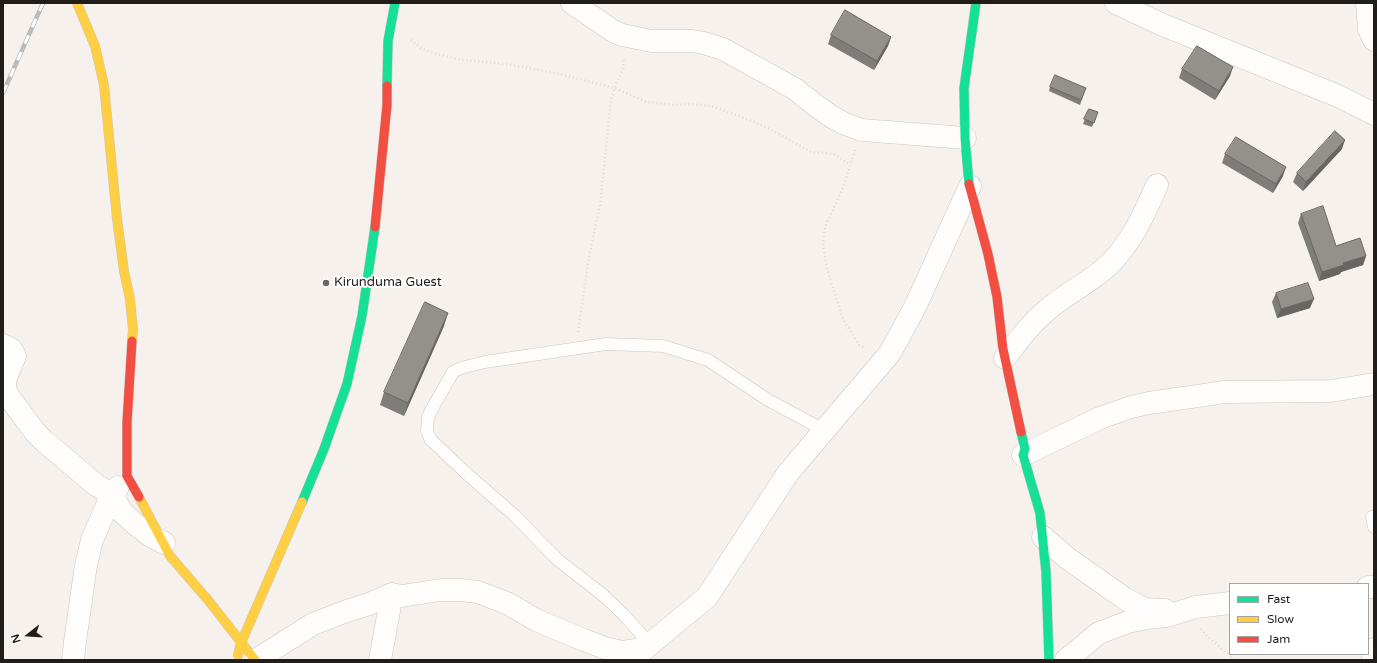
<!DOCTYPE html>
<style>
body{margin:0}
#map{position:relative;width:1377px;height:663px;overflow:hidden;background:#f6f1ec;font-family:"Varela Round",sans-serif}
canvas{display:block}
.frame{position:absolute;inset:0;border:4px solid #201d1a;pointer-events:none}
.legend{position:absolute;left:1229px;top:583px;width:140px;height:72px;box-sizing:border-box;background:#fff;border:1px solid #a6a5a3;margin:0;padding:5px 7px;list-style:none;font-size:12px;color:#201d1a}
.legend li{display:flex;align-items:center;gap:8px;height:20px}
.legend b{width:20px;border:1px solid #a6a5a3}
.north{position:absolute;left:8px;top:615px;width:40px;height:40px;-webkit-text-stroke:3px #fff;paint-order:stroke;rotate:253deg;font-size:11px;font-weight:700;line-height:16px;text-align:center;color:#201d1a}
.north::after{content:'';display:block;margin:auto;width:14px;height:18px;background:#201d1a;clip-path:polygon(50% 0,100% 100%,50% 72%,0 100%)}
</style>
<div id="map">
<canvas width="1377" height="663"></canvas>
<div class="frame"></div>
<ul class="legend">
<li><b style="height:5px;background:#16e098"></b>Fast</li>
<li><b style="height:5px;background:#ffcf43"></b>Slow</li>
<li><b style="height:5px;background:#f24e42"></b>Jam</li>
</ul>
<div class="north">N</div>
</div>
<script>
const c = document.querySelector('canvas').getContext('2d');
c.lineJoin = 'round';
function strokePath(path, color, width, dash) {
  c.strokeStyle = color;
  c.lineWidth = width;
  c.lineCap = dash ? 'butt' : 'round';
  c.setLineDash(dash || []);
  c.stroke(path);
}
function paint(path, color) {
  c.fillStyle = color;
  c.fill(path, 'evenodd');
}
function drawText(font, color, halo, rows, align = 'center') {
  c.font = font + ' "Varela Round",sans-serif';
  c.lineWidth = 4;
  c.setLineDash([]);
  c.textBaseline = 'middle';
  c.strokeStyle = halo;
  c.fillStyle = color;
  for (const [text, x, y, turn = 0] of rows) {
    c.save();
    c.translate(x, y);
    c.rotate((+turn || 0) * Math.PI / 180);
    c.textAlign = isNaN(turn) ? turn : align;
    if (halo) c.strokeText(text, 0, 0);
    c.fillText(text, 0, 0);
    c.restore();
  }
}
const lane = new Path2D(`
 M1372,517l2,10
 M644,649l-2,-14 -19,-21 -20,-19 -45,-35 -44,-45 -48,-42 -35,-33 -4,-9 1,-14 5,-10 20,-35 8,-4 24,-6 121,-18 57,2 45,14 60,40 56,30`);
const street = new Path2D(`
 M572,3l41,28 9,4 30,6h40l12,2 19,6 72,40 20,16 17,12 13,7 17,6 103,8
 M1116,3l47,22 175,71 36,18
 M1367,3l2,26 5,11
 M3,345l8,4 4,7 -10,24v9l4,8 26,35 9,9 52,44 16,9 9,17 13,12 15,12 15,8
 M1005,358c13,-17 25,-34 42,-48 22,-19 51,-31 70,-54 18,-21 29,-46 40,-71
 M1023,455l77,-37 31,-11 18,-4 76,-11 106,-1 43,-7
 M1043,537l24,21 57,40 20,11 21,1
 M1368,587h6
 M73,660l2,-18 11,-77 6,-25 20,-46 6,-7
 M256,660l57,-36 34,-13 22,-7 23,-10 10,2 38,-6h21l17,2 31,12 27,16 48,20 21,8 17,4 22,-3
 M380,660l12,-66
 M631,660l76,-63 81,-124 102,-120 25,-46 55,-121
 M1066,660l33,-27 29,-11 18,-4 21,-2 29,-9 34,-4
 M1373,660l1,-11`);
const fast = new Path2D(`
 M387,86l1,-45 7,-38
 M969,184l-4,-46 -1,-50 12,-85
 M1021,432l4,17 -2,6 17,58 6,59 3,88
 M302,502l22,-53 23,-65 15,-68 13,-89`);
const slow = new Path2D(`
 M77,3l18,43 9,39 13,134 7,52 6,28 3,31 -1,11
 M139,497l31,59 38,44 47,60
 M238,655l3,-12 61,-141`);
const jam = new Path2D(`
 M969,184l19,70 9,43 6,52 18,83
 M375,227l12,-122v-19
 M132,341l-5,81v54l12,21`);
strokePath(lane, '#c9c6c2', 13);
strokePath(street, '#c9c6c2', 23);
strokePath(fast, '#c9c6c2', 10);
strokePath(slow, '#c9c6c2', 10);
strokePath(jam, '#c9c6c2', 10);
strokePath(new Path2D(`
 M411,40l10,8 15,6 26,6 44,4 50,9 58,15 33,14 29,3 15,-1 20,2 39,14 18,8 43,24 16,1 9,2 14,10
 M855,150l-12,38 -18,39 -2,18 4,24 16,50 16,26 6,3
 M578,332l11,-75 11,-52 11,-106 6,-18 6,-11 1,-12
 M1201,629l8,9 26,22`), '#dad9d8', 2.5, [1, 3]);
strokePath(lane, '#fefdfc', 12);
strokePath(street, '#fefdfc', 22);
strokePath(fast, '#16e098', 9);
strokePath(slow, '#ffcf43', 9);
strokePath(jam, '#f24e42', 9);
const rail = new Path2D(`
 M3,93l40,-90`);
strokePath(rail, '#bcbbba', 4.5);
strokePath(rail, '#fff', 3, [9]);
paint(new Path2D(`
 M831,35l60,2 -3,9 -14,24 -46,-26z
 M1182,69l48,7 -15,24 -36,-22z
 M1050,87l36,1 -6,17 -31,-14z
 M1089,109l9,3 -6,15 -9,-3z
 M1342,149l-39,42 -10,-9 4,-9z
 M1225,154l58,22 -10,17 -51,-30z
 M1301,214l35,32 30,10 -3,9 -22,7 -1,2 -21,7 -21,-58z
 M1276,293l34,15 -33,10 -5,-16z
 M444,326l-40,90 -24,-11 4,-13z`), '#7f7d79');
paint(new Path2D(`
 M891,37l-3,9 -14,24 3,-9z
 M1233,67l-3,9 -15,24 4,-9z
 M1345,140l-3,9 -39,42 3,-9z
 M1286,167l-3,9 -10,17 3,-9z
 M1366,256l-3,9 -22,7 -1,2 -21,7 3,-9 21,-9z
 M1314,299l-4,9 -33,10 4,-9z
 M448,313l-4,13 -40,90 4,-13z`), '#686663');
const building = new Path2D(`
 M845,10l46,27 -14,24 -46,-26z
 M1197,46l36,21 -14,24 -37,-22z
 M1055,75l31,13 -5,12 -31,-13z
 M1089,109l9,3 -4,11 -10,-4z
 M1335,131l10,9 -39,42 -9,-9z
 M1236,137l50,30 -10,17 -51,-30z
 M1323,206l13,40 24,-8 6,18 -23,7 1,2 -22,7 -21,-58z
 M1308,283l6,16 -33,10 -5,-16z
 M425,302l23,11 -40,90 -24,-11z`);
paint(building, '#94918d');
strokePath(building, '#686663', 1);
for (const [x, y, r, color] of [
 [326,283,4,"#6b6764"]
]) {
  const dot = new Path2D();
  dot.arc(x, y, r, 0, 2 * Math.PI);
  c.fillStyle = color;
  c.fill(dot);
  strokePath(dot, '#fff', 1.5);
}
drawText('13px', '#201d1a', '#fff', [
 ["Kirunduma Guest",334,283]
], 'left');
</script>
